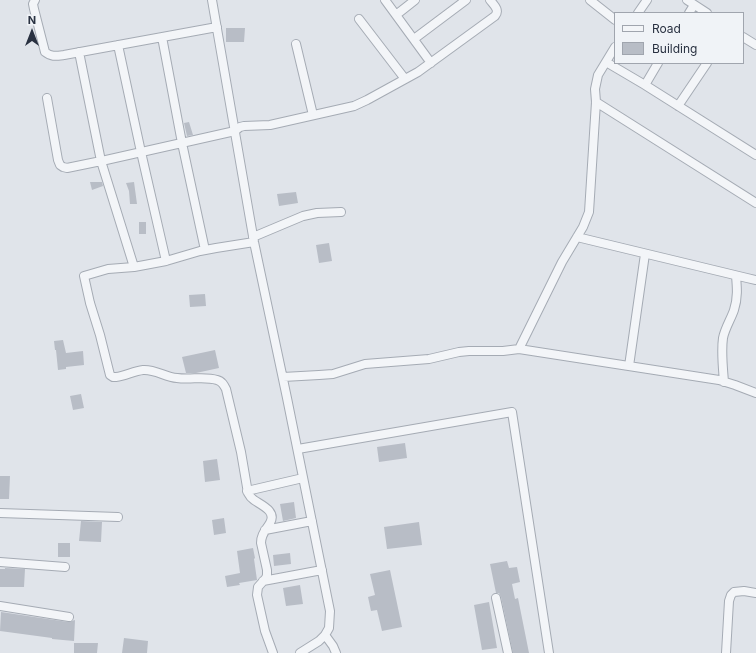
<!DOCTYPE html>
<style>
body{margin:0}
#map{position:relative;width:756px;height:653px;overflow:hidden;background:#e0e4ea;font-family:Inter,sans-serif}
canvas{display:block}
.legend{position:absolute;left:614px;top:12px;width:130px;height:52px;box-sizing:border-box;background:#f0f3f7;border:1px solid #a0a5ae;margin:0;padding:5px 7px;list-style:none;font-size:12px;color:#293141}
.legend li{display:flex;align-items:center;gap:8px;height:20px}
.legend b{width:20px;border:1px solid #a0a5ae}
.north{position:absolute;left:12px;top:12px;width:40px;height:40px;-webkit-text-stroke:3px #f0f3f7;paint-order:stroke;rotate:0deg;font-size:11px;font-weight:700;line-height:16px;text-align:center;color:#293141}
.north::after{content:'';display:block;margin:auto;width:14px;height:18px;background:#293141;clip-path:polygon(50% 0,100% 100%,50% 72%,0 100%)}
</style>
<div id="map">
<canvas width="756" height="653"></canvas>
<ul class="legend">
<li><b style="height:5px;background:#f3f5f8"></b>Road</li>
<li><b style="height:11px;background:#b8bdc6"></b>Building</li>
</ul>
<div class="north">N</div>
</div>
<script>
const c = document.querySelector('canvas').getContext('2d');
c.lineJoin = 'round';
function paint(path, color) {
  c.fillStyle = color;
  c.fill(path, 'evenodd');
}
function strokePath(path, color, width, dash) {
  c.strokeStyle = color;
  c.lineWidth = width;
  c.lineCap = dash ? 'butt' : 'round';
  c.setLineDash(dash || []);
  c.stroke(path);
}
paint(new Path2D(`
 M226,28h19l-1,14h-18z
 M189,122l4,13 -6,1 -3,-13z
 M90,182h12l1,4 -11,4z
 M134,182l3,22h-7l-1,-13 -3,-8z
 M296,192l2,11 -19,3 -2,-12z
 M139,222h7v12h-7z
 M329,243l3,18 -13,2 -3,-18z
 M205,294l1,12 -16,1 -1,-12z
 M63,340l3,13 17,-2 1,14 -18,2v2l-8,1 -2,-20h-1l-1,-9z
 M215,350l4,18 -23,5h-10l-4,-16z
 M81,394l3,14 -11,2 -3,-14z
 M405,443l2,15 -28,4 -2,-15z
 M217,459l3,21 -15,2 -2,-21z
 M0,476h10l-1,23h-9z
 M294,502l2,16 -13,3 -3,-17z
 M224,518l2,15 -12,2 -2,-15z
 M81,521l21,1 -1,20 -22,-1z
 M419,522l3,23 -35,4 -3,-22z
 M58,543h12v14h-12z
 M253,548l2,10 -1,1 3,21 -18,3 1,2 -13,2 -2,-11 15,-3 -3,-22z
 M290,553l1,11 -17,2 -1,-11z
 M507,561l2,7 8,-1 3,15 -8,2 3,15 3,-1 11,55h-16l-12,-56 -2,-4h-3l-6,-29z
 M5,568l20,1 -1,18h-24v-18h5z
 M390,570l12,57 -20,4 -5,-21 -6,1 -3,-14 7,-2 -5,-21z
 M300,585l3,19 -17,2 -3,-18z
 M489,602l8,46 -15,2 -8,-45z
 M1,612l67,10 7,-2 -1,21 -22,-2v-1l-52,-7z
 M124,638l24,3 -1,12h-25z
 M74,643h24l-1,10h-23z`), '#b8bdc6');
const minor = new Path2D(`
 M35,0l-2,4 1,5 11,43c6,5 11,4 19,3l153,-28
 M212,0l42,242 33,156 43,213 -1,17 -4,7
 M385,0l46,63
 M590,0l24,19 1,1
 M687,0l20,13
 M638,13l9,-13
 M689,13l5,-8
 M396,15l19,-15
 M359,19l46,60
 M162,37l20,106 23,107
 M743,37l13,8
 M414,39l52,-39
 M296,44l17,71
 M118,45l23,107 25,109
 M79,52l22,109 33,106
 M606,62l39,23 111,70
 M645,85l13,-22
 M47,98l11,62 2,5 3,2 4,1 39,-8 129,-29 5,-4 4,-1 26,-1 84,-19 13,-6 51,-28 77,-56c5,-6 -1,-11 -5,-16
 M596,102l160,101
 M678,106l29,-43
 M253,237l50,-21 14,-3 24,-1
 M577,237l170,41 9,2
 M254,242l-38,6 -16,3 -34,10 -32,6 -26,2 -24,7 6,27 10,32 10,40 3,2h3c9,-1 18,-6 27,-7 12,-1 22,7 34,8 13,2 28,-2 40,2 5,1 7,5 9,9l15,63 7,41c1,2 3,5 6,7 7,5 23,11 16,23 -4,7 -9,11 -9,20l6,27v5l-1,3 -8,9 -1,8 8,36 8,22
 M519,349l200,31 16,5 21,8
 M629,366l16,-112
 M283,377l36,-2 14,-1 32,-10 64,-5 30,-7 10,-1h34l16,-2 43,-87 21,-35 6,-15 7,-110 -1,-13 3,-14 17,-28
 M724,382c-1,-14 -3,-30 -1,-44 2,-10 8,-19 11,-28 4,-12 3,-23 2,-34
 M298,449l214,-37 37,241
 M247,491l56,-13
 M0,513l118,4
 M265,530l47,-9
 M0,562l65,5
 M263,581l59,-11
 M496,598l12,55
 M0,606l69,11
 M300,653l19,-12 6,-6 8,11 3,7
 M726,653l3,-52 2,-6 3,-3 10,-1 12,2`);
strokePath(minor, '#a5abb4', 10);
strokePath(minor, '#f3f5f8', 8);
</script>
